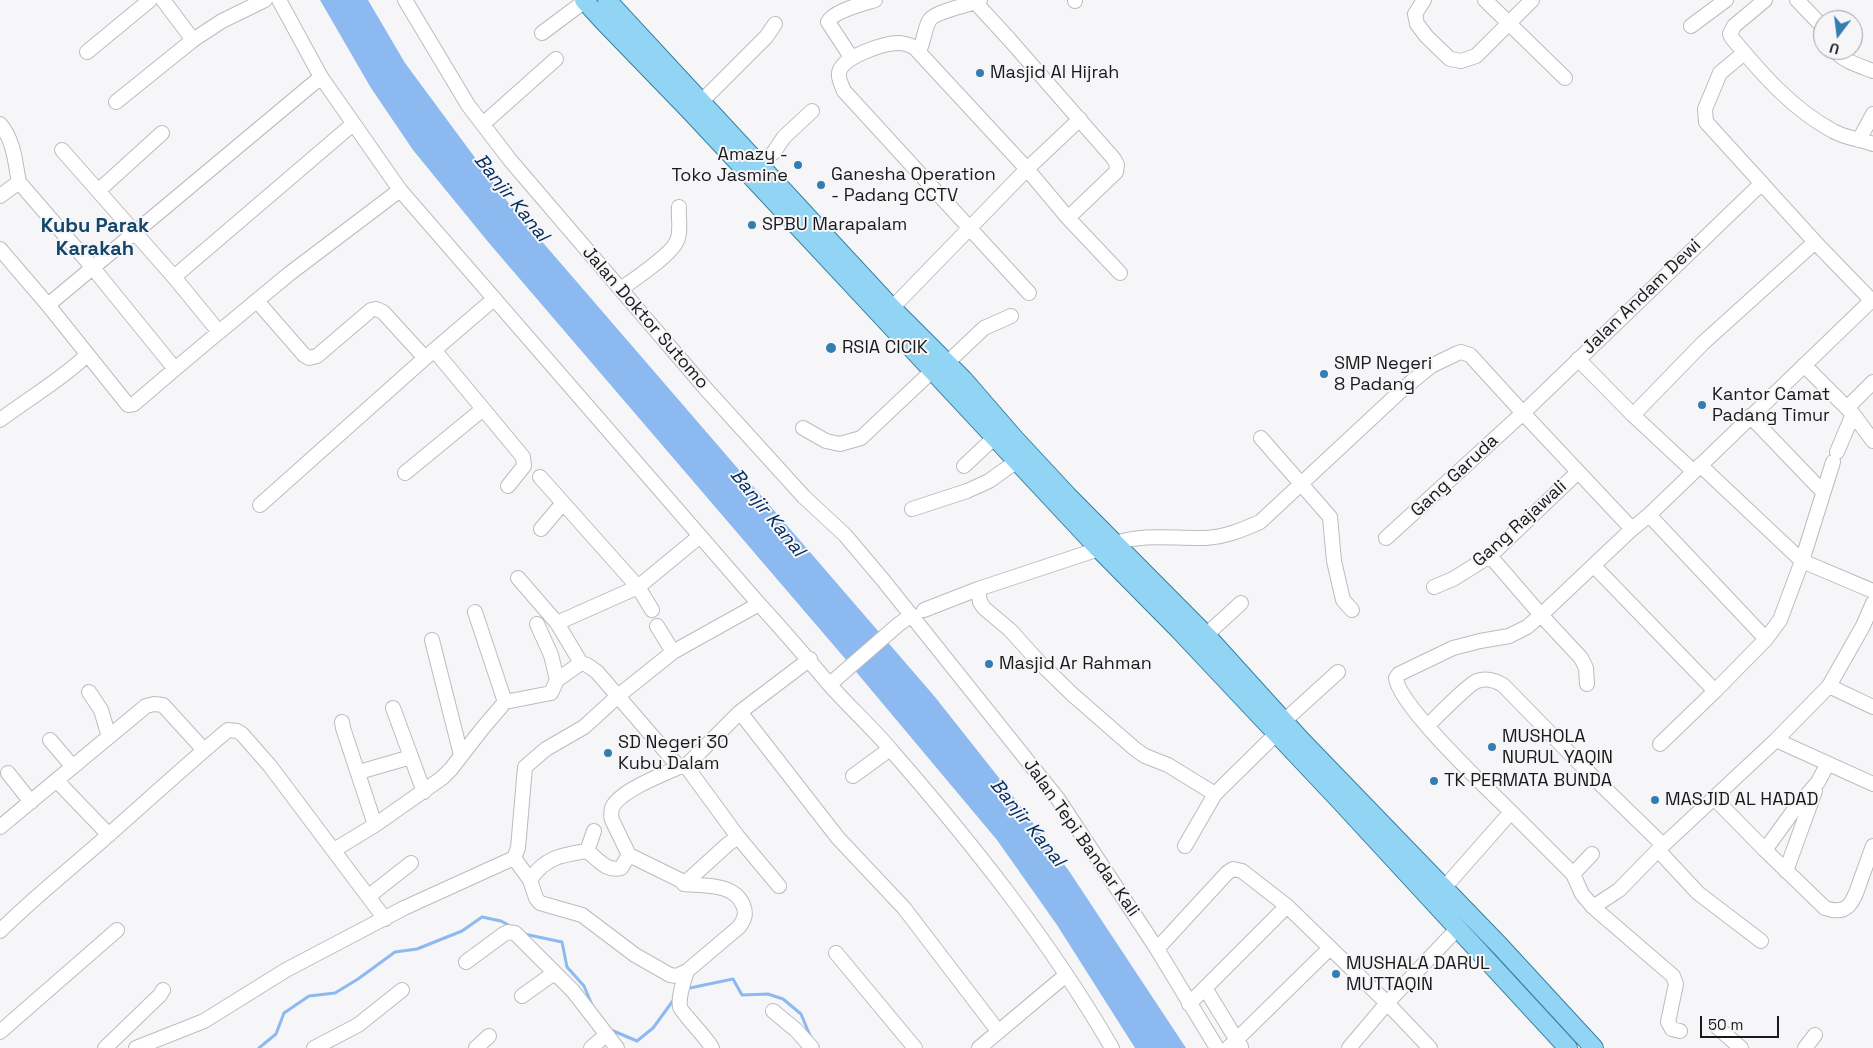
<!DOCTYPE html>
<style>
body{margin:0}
#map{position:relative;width:1873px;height:1048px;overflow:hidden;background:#f6f6f9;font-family:"Space Grotesk",sans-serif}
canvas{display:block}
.north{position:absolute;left:1813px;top:10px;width:50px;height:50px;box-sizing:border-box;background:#f6f6f9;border:1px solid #9e9ea0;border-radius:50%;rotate:195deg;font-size:14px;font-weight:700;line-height:20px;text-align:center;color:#1a1a1b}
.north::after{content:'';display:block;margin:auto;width:18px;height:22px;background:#347db1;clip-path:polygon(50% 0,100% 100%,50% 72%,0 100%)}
.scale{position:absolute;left:1700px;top:1016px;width:79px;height:22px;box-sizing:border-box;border:2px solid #1a1a1b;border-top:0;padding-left:6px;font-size:15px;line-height:18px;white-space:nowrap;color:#1a1a1b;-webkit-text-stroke:4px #f6f6f9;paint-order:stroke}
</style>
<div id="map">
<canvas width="1873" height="1048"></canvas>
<div class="north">U</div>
<div class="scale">50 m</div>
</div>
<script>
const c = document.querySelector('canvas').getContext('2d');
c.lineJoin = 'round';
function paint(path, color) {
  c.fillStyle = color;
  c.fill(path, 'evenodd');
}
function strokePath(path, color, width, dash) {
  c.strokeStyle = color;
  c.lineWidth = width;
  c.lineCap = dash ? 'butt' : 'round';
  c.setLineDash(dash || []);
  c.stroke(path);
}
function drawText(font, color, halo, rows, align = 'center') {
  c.font = font + ' "Space Grotesk",sans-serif';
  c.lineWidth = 4;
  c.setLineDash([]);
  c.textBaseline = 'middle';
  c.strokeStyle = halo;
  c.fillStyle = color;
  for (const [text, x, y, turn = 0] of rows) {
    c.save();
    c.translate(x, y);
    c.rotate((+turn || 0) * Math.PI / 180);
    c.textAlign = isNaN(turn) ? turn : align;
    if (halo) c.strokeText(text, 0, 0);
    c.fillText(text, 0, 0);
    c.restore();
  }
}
paint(new Path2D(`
 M320,0h48l37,63 102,138 428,496 68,86 66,88 117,177h-51l-78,-123 -60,-85 -155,-185 -353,-412 -76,-93 -42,-62z`), '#8cb9f0');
strokePath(new Path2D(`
 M524,934l38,8 5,25 17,19 8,19
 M685,989l48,-10 9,16 26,-1 15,5 18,15 10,24
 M611,1030l26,11 16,-13 22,-30
 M259,1048l17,-14 8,-21 25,-17 26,-3 23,-14 37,-27 22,-3 45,-18 20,-14 19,4 11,6`), '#8cb9f0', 3);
const minor = new Path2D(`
 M163,0l30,40
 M405,0l63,105 42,55 196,229 98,108 41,38 38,45 175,219 99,150 60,99
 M1075,0v1
 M1424,0l-9,14 2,10 10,13 23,22 11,2 15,-5 56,-56
 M1485,0l80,78
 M1765,0l-31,26 -4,8 2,4c29,35 60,71 101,93 12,7 27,8 40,13
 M1797,0l26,27
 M975,2l34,37 105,120 3,6 -1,7 -48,46
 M1691,26l35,-26
 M542,33l43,-32
 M1834,50c9,11 26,16 39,21
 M919,51c5,-10 5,-20 10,-30 5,-10 39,-15 51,-21
 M87,52l63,-52
 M1744,53l-24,20 -15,36 1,13 109,120 56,58
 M851,57l-23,-35c5,-11 35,-18 47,-22
 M116,102l77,-62 29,-19 43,-21
 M695,108l71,-71 9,-13
 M484,123l72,-64
 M0,124c14,16 15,38 19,58
 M1859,140l14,-26
 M62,150l112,127 45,55 70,-58 111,-84
 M759,165l15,-13 10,-15 28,-26
 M98,191l64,-58
 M0,196l19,-14 74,86 82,101 44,-37
 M0,249l48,56 80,100 6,-1 41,-35
 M174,277l179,-153
 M621,289c13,-10 54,-36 57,-51 3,-10 0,-21 1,-31
 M1029,293l-185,-202c-2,-5 -6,-12 -5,-18 2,-16 45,-30 60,-30 5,0 10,2 15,4l113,122 41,49 52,55
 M257,301l47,54 5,3 8,-2 54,-46 5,-1 7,3 42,46
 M48,305l273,-228
 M892,308l135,-139 53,-50
 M435,351l88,106 1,9 -16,20
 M1578,359l55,56 60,56
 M947,363l37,-35 27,-12
 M1804,365l49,49 20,27
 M1847,408l26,-26
 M1633,415l70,-72 112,-101
 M1750,416l73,76
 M0,420c29,-22 61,-40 87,-65
 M803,428l23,13 14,3 21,-6 71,-67
 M1261,438l69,79 4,44 9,39 9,10
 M1837,452l16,-38
 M1700,465l102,96 71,30
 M964,466l31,-29
 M405,473l78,-64
 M540,477l98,110 14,23
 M260,505l165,-147 69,-59
 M912,509l55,-18 22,-10 28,-20
 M1649,515l224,-216
 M541,529l22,-26
 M1386,538l137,-125 109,116 17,-14 117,124
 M1116,543c29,-10 58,-4 89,-5 20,-1 37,-8 55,-16l144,-134 27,-22 27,-13 3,-1 9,3 53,58 239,-230
 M1490,556l51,59 91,-86
 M1594,566l121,125
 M518,578l39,45 81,-36 62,-51
 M1434,587l19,-8 37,-23 88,-84
 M978,589l2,13 4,6 26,22 29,32 34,33 62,54 10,7 23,9 47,29
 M759,604c24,26 47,53 70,80 20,23 43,43 62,66 81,93 159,191 221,298
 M924,610l54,-21 121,-40
 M475,612l30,90
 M557,623l24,40 6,2 10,7 82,95 7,-1 54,-54 70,-53
 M537,624l14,31 6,25
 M657,626l16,26
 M1206,635l35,-32
 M432,640l29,115
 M830,684l69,-60 13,-9
 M1829,686l44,21
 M89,692l12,18 8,27
 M393,708l31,84
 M740,712l98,126 66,70 94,123
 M1284,721l54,-49
 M342,722l1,6 32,97
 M1427,726c10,-9 40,-41 50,-45 8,-3 18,-1 26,4l84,86 76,74
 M50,740l23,27
 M1776,740l97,44
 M1660,744l55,-53 51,-52 14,-19 22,-59 31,-99
 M1827,765l-9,17 -24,28 -29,40 60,58c25,9 29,-9 36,-29 4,-11 8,-22 12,-33
 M686,766l52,71
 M359,772l52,-15
 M8,773l23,29
 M853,776l37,-27
 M57,781l52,54
 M1714,798l51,52
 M1511,812l62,62 9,20 11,13 80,69 3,8 -8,38 4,7 8,2
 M0,827l146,-121 8,-2 9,1 41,45
 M1185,846l30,-52 61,-60
 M334,850l41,-25 67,-47 9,-9 31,-40 23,-27 46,-9 6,-13 24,-17
 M1658,850l40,43 63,48
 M587,851l7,-20
 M514,858l16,22 6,18 4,5 42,12 53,40 35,20 7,1 10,-5 52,-44c5,-7 8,-13 4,-22 -9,-22 -39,-19 -59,-21l-4,-4 -51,-25 -17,-35c-1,-4 -1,-8 0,-12 7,-17 50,-33 67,-41
 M1786,871l29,-80
 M1573,874l19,-20
 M530,880c15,-23 32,-25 57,-29 11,8 19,21 34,17l8,-13
 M684,884l44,-40 10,-7 41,49
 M1444,888l67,-76c-23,-23 -113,-107 -115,-134l3,-4 54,-26 27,-7 29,-5 18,-9 14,-12 40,43 5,10 1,16
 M369,896l42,-33
 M1593,907l26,-17 39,-40 118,-110 53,-54 34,-60 10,-23
 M0,931c33,-33 70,-62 105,-93 41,-36 81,-73 123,-108l9,1 5,3 28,32 115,153
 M1157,949l70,-76 6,-4 9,2 45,35 100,97 43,45
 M836,953l79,95
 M466,962l38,-28 4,-2 7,1 42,42
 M687,971c-3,10 -9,25 -7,36 1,5 27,31 32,41
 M1205,988l36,59
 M522,996l28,-20 7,-1 16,16 44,57
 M1189,1004l98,-98
 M773,1011l23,19 16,18
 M1717,1027l24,21
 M0,1032l117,-102
 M105,1048l55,-53 3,-5
 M136,1048l68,-27 82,-51 118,-62 110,-50 4,-10 7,-81 21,-18 38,-22 34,-31 55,-44 86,-48 -359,-414 -79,-113 -42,-77
 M314,1048l44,-23 44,-35
 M476,1048l13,-12
 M591,1048l15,-13
 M979,1048l87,-73
 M1228,1048l102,-100
 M1349,1048l38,-45 70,-74
 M1805,1048l10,-13`);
const major = new Path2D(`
 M584,0l19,21 88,91 408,437 80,81 163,173 226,245
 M607,0l285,308 71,71 52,60 53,57 138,139 95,105 199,206 94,102`);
strokePath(minor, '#bcbcbf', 16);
strokePath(major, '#3780a2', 20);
strokePath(minor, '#fff', 14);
strokePath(major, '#91d4f3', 18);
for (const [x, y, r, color] of [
 [980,73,5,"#347db1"],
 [798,165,5,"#347db1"],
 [821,185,5,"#347db1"],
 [752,225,5,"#347db1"],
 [831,348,6,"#347db1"],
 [1324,374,5,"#347db1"],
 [1702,405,5,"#347db1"],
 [989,664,5,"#347db1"],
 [1492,747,5,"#347db1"],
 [608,753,5,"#347db1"],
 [1434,781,5,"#347db1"],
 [1655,800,5,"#347db1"],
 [1336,974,5,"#347db1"]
]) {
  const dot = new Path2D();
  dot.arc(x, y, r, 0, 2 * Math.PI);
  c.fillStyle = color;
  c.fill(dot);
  strokePath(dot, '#f6f6f9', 2);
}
drawText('18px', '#1a1a1b', '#f6f6f9', [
 ["Masjid Al Hijrah",990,73],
 ["Amazy -",788,155,"right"],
 ["Toko Jasmine",788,176,"right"],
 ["Ganesha Operation",831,175],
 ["- Padang CCTV",831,196],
 ["SPBU Marapalam",762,225],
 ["RSIA CICIK",842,348],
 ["SMP Negeri",1334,364],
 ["8 Padang",1334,385],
 ["Kantor Camat",1712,395],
 ["Padang Timur",1712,416],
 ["Masjid Ar Rahman",999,664],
 ["MUSHOLA",1502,737],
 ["NURUL YAQIN",1502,758],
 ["SD Negeri 30",618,743],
 ["Kubu Dalam",618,764],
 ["TK PERMATA BUNDA",1444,781],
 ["MASJID AL HADAD",1665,800],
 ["MUSHALA DARUL",1346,964],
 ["MUTTAQIN",1346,985]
], 'left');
drawText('18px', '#1a1a1b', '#f6f6f9', [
 ["Jalan Andam Dewi",1642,297,-44],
 ["Jalan Doktor Sutomo",645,318,49],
 ["Gang Garuda",1455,476,-43],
 ["Gang Rajawali",1520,524,-42],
 ["Jalan Tepi Bandar Kali",1081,838,55]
]);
drawText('italic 19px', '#002d5d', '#f6f6f9', [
 ["Banjir Kanal",511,198,51],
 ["Banjir Kanal",767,513,51],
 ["Banjir Kanal",1027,823,51]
]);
drawText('bold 20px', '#13466a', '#f6f6f9', [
 ["Kubu Parak",95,227],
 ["Karakah",95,250]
]);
</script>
